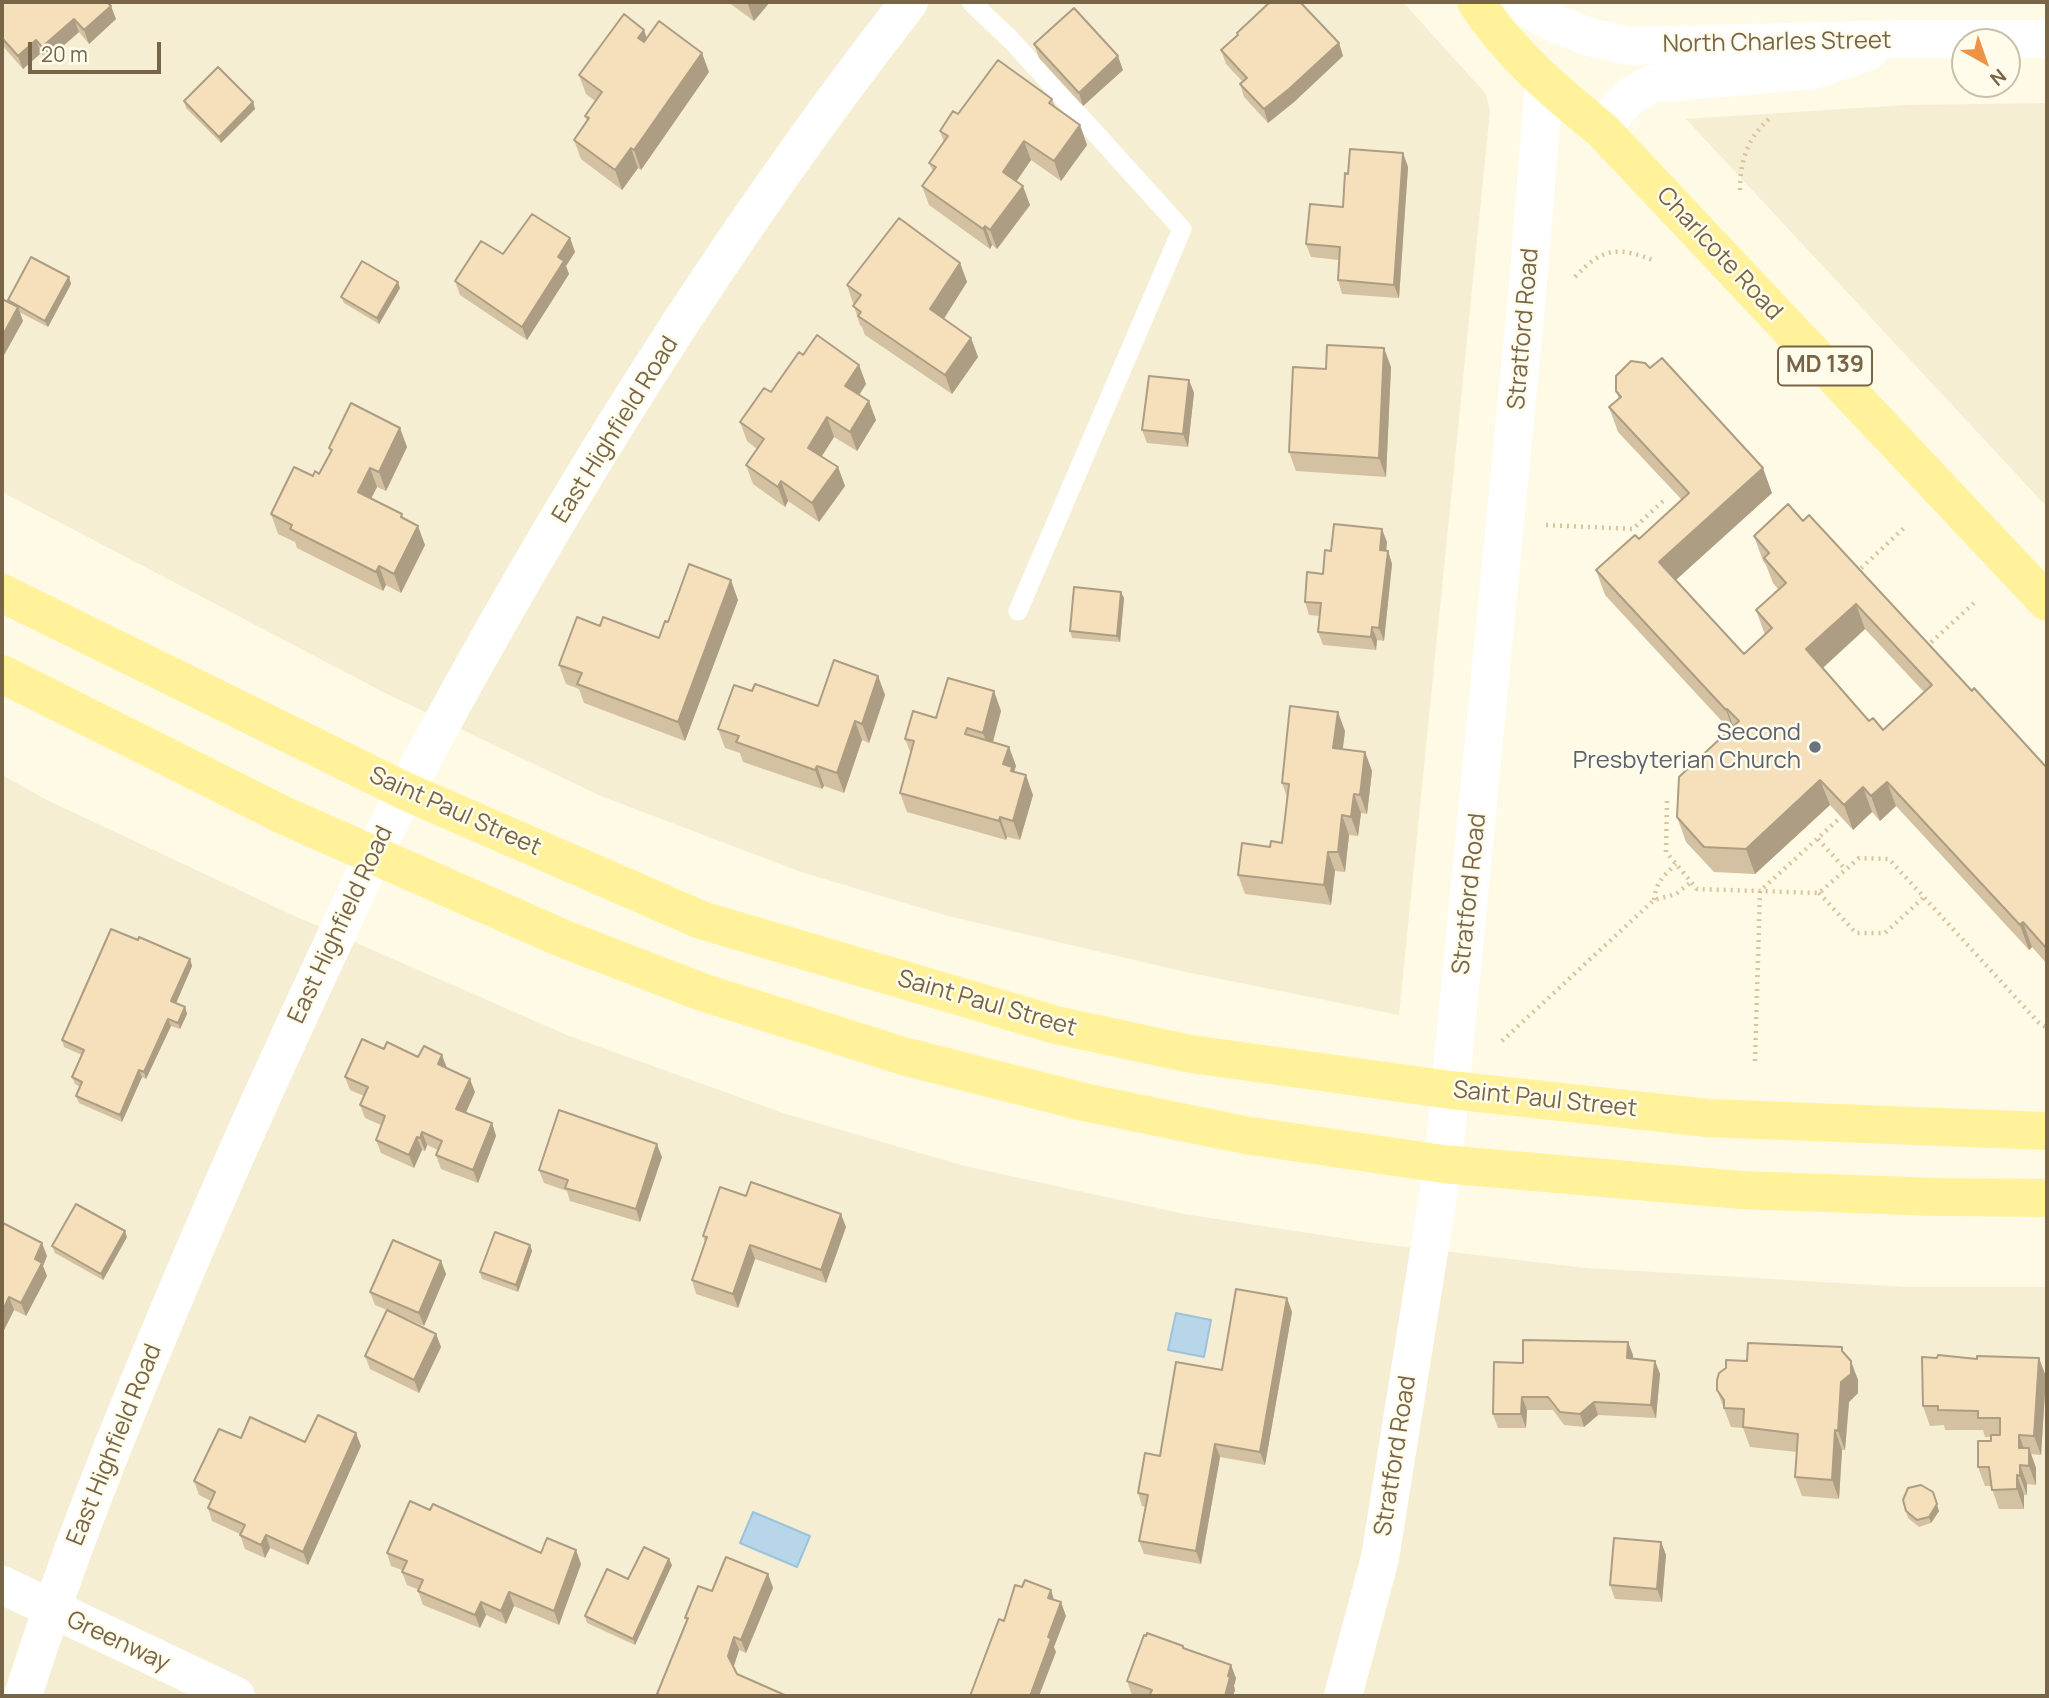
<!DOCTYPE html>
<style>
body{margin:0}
#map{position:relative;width:2049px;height:1698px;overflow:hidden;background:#fefae5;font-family:Manrope,sans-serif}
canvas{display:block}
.frame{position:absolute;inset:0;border:4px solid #786548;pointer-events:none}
.north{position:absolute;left:1951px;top:28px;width:70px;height:70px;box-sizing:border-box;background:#fffcec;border:2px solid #c9c0aa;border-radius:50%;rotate:140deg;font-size:19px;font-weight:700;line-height:28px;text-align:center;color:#786548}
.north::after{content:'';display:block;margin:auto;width:24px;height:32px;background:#ee9343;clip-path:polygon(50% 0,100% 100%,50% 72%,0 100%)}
.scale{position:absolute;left:28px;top:42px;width:133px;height:32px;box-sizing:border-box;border:4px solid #786548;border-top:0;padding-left:9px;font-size:21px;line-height:24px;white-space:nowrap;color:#786548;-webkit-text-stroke:5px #fffcec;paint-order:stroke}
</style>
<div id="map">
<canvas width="2049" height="1698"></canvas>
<div class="frame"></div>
<div class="north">N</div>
<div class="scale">20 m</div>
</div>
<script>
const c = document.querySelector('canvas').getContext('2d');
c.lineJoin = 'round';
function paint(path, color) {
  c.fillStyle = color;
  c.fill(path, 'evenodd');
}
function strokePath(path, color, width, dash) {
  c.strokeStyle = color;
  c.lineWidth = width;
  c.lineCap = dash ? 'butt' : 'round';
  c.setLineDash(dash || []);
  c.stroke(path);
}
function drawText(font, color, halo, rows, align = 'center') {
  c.font = font + ' Manrope,sans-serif';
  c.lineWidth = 5;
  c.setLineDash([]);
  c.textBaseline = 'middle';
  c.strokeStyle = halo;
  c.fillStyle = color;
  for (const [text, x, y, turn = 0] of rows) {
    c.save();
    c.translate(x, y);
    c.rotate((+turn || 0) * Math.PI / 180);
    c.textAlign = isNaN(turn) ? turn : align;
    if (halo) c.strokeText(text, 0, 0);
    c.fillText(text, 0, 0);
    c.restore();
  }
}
paint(new Path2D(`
 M2,2h1401l83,92 4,17 -91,904 -218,-44 -233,-55 -147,-44 -200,-76 -214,-102 -385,-202z
 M2047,103v404l-361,-388 219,-14z
 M2,775l47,26 239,112 279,122 216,78 182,53 219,48 190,29 213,25 320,19h140v409h-2045z`), '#f6eed3');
const water = new Path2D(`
 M1176,1313l35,7 -7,37 -36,-7z
 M753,1512l57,24 -13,31 -57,-24z`);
paint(water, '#b8d6e9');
strokePath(water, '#9dc2db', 2);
strokePath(new Path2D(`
 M1740,190c0,-30 8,-53 31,-73
 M1575,277c29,-31 43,-30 81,-16
 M1546,525l87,4 30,-28
 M1856,573l48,-45
 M1926,647l48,-44
 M1667,801l-1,51 31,37 122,4 40,-35 30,1 149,163 9,6
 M1818,839l28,31
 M1819,893l37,40h29l39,-36
 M1654,900c2,-17 9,-24 22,-36
 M1502,1041l152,-141 22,-6 15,-12
 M1755,1061l5,-170 81,-74`), '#dac49e', 4.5, [2, 5]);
strokePath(new Path2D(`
 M971,2l41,39 170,188 -164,382`), '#fff', 19);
strokePath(new Path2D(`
 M2,1585l234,111
 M23,1696c50,-159 115,-314 181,-468 38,-89 78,-176 119,-264 27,-58 53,-117 83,-174 146,-275 312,-543 503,-788
 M1343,1696l37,-138 63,-394 85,-879 16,-202`), '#fff', 38);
strokePath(new Path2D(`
 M1516,2l40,22 33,13 40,9 274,-7h144
 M1602,130c18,-25 22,-33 51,-46l161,-14 54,-18`), '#fff', 38);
strokePath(new Path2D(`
 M1476,2c33,51 79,90 126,128l445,472
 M2,593l403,198 296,129 355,105 135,29 260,36 257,28 339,13
 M2,674l283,142 279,123 138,53 201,64 185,47 157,32 198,29 298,26 197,7 109,1`), '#fff29a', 38);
paint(new Path2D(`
 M2,2l114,17 -27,25 -10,-12 -32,28 -6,-7 -18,16 -21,-24z
 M728,2h42l-16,19z
 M1237,33l102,10 4,13 -49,46 -26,21 -24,-26 -4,-13 2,-3 -16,-17 -5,-14 17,-15z
 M647,38l62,34 -68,98 -3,-2 -16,22 -41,-31 -7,-19 13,-19 -2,-5 10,-15 -9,-7 -7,-19z
 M1034,44l89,26 -40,36 -44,-48z
 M1052,99l4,9 24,17 7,20 -26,36 -30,-21 -15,21 14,24 -33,44 -5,-4 -2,4 -61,-44 -7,-19 11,-15 -4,-8 15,-21 -4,-11 18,-17z
 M184,101l69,1 2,7 -34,34 -35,-35z
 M1403,153l5,14 -9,131 -57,-4 -4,-14 1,-20 -28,-3 -5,-13 37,-37 5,-33z
 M570,238l5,14 -9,14 3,8 -42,66 -67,-45 -5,-14 48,-27z
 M960,263l7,19 -23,37 27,19 7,19 -26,37 -87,-59 -3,-8 -2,-2 -13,-40z
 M69,277l2,7 -23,43 -29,-15 4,9 -14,-19 -1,-2z
 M400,288l-21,36 -35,-21 -3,-6z
 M803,355l56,10 7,19 -7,11 17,25 -19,31 -23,-14 -13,19 17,11 7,19 -26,36 -31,-21 -3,6 -32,-23 -7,-19 11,-16 -10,-8 -7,-19 31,-30z
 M1391,367l-5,110 -90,-6 -7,-19 37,-83z
 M1189,380l5,13 -6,54 -41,-4 -5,-13z
 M1616,391l156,102 -96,87 68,74 21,-19 -9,-25 22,-21 -5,-6 -7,-18 -3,-4 -9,-25 49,-15 244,247v196l-15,-17 -3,3 -133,-144 -16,15 -8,-9 -19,18 -23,-25 -75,69 -41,-2 -28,-30 -9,-25 53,-87 -125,-135 -9,-25 43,-31 43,-39 -64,-68 -9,-25 10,-8zM1865,629l59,63 -41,38 -14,-9 -46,-53z
 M407,447l-21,44 -9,-4 -6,11 31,16 2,5 21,26 -24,48 -15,-8 -3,6 -86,-43 -2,-6 -17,-8 -7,-20 42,-38 6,-2 11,-22 -1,-4z
 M1387,542l-1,9h2l4,13 -8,77 -7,-1 -1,10 -53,-5 -5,-13 2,-16 -11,-1 -4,-13 18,-28 8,-23z
 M1124,598l-4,44 -48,-4 -2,-7z
 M738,600l-53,141 -101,-38 -5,-14 -13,-5 -7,-19 41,-39 59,12z
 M878,676l7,19 -16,48 -7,-3 -18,53 -20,-7 -2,3 -79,-27 -3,-9 -15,-5 -7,-19 34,-38 66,15z
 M1001,711l-8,31 16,5 7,19 -2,6 19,23 -13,45 -13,-3 -1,3 -99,-28 -7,-19 11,-39 -6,-15 31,-21z
 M1345,731l-2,18 22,3 7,19 -5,43 -6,-1 -3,23 -9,-1 -4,37 -10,-1 -4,34 -86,-11 -7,-19 32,-28 12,-4 5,-46 -5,-14z
 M138,940l52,19 2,7 -16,37 9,4 2,7 -7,15 -9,-3 -25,53 -4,-2 -20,45 -43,-19 -3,-7 4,-9 -5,-3 -3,-7 10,-22 -18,-8 -2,-7z
 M384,1049l34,8 29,11 28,24 -9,21 26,10 4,13 -18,47 -37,-14 -5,-14 2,-5 -11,-5 -2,6 -3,-1 -8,18 -33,-15 -5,-13 5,-15 -16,-7 -5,-13 4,-9 -14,-6 -5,-13z
 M662,1157l-22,65 -70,-21 -3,-10 -23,-8 -5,-13z
 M746,1196l100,31 -20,56 -71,-24 -17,49 -42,-14 -4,-14 13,-38 -2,-6z
 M2,1226l45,30 -4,10 4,10 -21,40 -12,-6 -12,24z
 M127,1237l-24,43 -48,-27 -3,-7z
 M530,1245l2,6 -14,41 -36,-13 -2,-7z
 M441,1261l5,13 -22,52 -49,-21 -5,-13z
 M1287,1298l5,14 -27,153 -45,-8 -19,107 -57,-10 -5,-13 6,-34 -3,-1 -4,-13 84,-123z
 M436,1334l5,13 -22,46 -49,-24 -5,-13z
 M1628,1342l5,13v3l22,3 5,13 -4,44 -58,-3 -14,12 -20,-2 -11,-15h-26l-1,18h-28l-5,-14 30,-51z
 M1845,1354l13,26v13l-9,9 -4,48h-3l-3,49 -37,-3 -7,-19 2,-25 -47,-5 -7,-19 -12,-1 -14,-37 9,-22 21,-7z
 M2039,1358l7,19 -5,78 -10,-1 5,14v17l-9,-1v11h-3v14h-25l-8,-23h-6l-7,-19 13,-26v-4h-6l-2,-7h-38l-1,-5 -14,1 -7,-20 54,-47z
 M241,1438l120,8 -53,119 -38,-17 -5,10 -20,-9 -5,-14v-1l-28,-13 -4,-13 3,-7 -12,-6 -5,-14z
 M430,1510l111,43 40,11 -22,61 -45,-19 -8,18 -20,-9 -6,13 -57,-23 -5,-14 1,-1 -12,-5 -5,-13v-2l-11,-4 -4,-13z
 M1906,1511h33l-8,12 -12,4 -11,-9z
 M1661,1542l5,13 -4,47 -47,-3 -5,-14z
 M672,1565l-37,80 -48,-22 -2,-7z
 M768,1574l5,14 -27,65 -7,-3 -6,17 4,7 51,22h-130l-1,-2 30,-73 -2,-3 27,-27z
 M1184,1649l52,29 -2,8 1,4 -2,6h-96l-5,-1 -5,-14z`), '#d3c1a1');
paint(new Path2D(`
 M747,2h23l-16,19z
 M111,6l5,13 -27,25 -5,-14z
 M74,19l5,13 -32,28 -5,-13z
 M644,30l7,19 -13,-11z
 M36,40l5,13 -18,16 -5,-13z
 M1339,43l4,13 -49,46 -26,21 -4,-14z
 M702,53l7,19 -68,98 -7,-20z
 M1118,56l5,14 -40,36 -4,-13z
 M253,102l2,7 -34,34 -2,-6z
 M1080,125l7,20 -26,36 -7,-20z
 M1024,141l7,19 -21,31 -7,-19z
 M631,148l7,20 -16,22 -7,-20z
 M1403,153l5,14 -9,131 -5,-13z
 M1023,186l7,19 -33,44 -7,-19z
 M985,226l7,19 -2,4 -7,-20z
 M570,238l5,14 -9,14 3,8 -42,66 -5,-13 36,-70z
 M960,263l7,19 -30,47 -7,-20z
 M69,277l2,7 -23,43 -3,-6z
 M398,282l2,6 -21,36 -2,-6z
 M18,307l5,14 -21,38v-22z
 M971,338l7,19 -26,37 -7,-19z
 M1384,348l7,19 -5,110 -7,-19z
 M859,365l7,19 -14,22 -7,-20z
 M1189,380l5,13 -6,54 -5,-13z
 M869,401l7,19 -19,31 -7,-19z
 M827,417l7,20 -19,30 -7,-19z
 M400,428l7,19 -21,44 -7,-19z
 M838,467l7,19 -26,36 -7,-19z
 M370,468l7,19 -12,24 -7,-19z
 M1763,468l9,25 -104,94 -9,-25z
 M781,481l7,20 -3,6 -7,-20z
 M418,526l7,19 -24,48 -7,-19z
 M1382,529l5,13 -2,22 -5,-14z
 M1388,551l4,13 -8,77 -5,-13z
 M379,566l7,19 -3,6 -7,-19z
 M731,580l7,20 -53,141 -7,-19z
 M1121,592l3,6 -4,44 -3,-6z
 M1856,604l9,25 -49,45 -10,-25z
 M1372,627l5,13 -1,10 -5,-13z
 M878,676l7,19 -16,48 -7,-19z
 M994,691l7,20 -11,41 -7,-19z
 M1727,709l9,25 -1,1 -9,-25z
 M1338,712l7,19 -5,37 -7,-20z
 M855,721l7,19 -18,53 -7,-20z
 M1009,747l7,19 -2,6 5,14 -16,-22z
 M1365,752l7,19 -5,43 -7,-19z
 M817,766l7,20 -2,3 -7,-19z
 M1026,775l7,20 -13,45 -7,-19z
 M1820,780l10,25 -75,69 -9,-25z
 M1887,782l9,24 -16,15 -9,-25z
 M1863,787l9,25 -19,18 -9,-25z
 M1354,794l7,19 -3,23 -7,-19z
 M1342,815l7,20 -4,37 -7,-20z
 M1000,817l7,20 -1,3 -7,-19z
 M1328,852l7,19 -4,34 -7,-20z
 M2023,922l9,25 -3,3 -9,-25z
 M190,959l2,7 -18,42 -3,-7z
 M185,1007l2,7 -7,15 -2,-6z
 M168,1019l3,7 -25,53 -2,-7z
 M442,1055l5,13 -9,-4z
 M139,1070l3,7 -20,45 -2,-7z
 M470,1079l5,13 -14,31 -5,-14z
 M492,1123l4,13 -18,47 -5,-13z
 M422,1132l5,13 -2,6 -5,-13z
 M417,1137l5,13 -8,18 -5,-13z
 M657,1144l5,13 -22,65 -4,-13z
 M841,1214l5,13 -20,56 -5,-13z
 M125,1231l2,6 -24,43 -2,-6z
 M42,1243l5,13 -4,10 4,10 -21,40 -5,-13 14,-44z
 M530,1245l2,6 -14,41 -2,-7z
 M750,1245l5,14 -17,49 -5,-14z
 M441,1261l5,13 -22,52 -5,-13z
 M9,1297l5,13 -12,24v-22z
 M1287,1298l5,14 -27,153 -5,-13z
 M436,1334l5,13 -22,46 -5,-13z
 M1628,1342l5,13 -1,16 -5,-13z
 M2039,1358l7,19 -5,78 -7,-19z
 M1655,1361l5,13 -4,44 -5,-13z
 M1851,1361l7,19v13l-9,9 -4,48 -7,-19 3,-49z
 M1522,1397l5,13 -1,18 -5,-14z
 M1594,1402l4,13 -14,12 -4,-13z
 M1835,1430l7,20 -3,49 -7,-19z
 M356,1433l5,13 -53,119 -5,-13z
 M2019,1435l7,19 1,14 -8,-20z
 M1215,1444l5,13 -19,107 -5,-13z
 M2029,1448l7,20v17l-7,-19z
 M2020,1465l7,19v11l-7,-19z
 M2017,1475l7,20v14l-7,-20z
 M1933,1492l6,19 -8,12 -2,-6z
 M266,1535l4,13 -5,10 -4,-13z
 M1661,1542l5,13 -4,47 -5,-13z
 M576,1550l5,14 -22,61 -5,-14z
 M669,1559l3,6 -37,80 -2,-6z
 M768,1574l5,14 -27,65 -5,-13z
 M1051,1590l4,13 -7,-5z
 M509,1592l5,14 -8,18 -5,-13z
 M481,1602l5,13 -6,13 -5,-13z
 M1061,1602l5,14 -12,31 2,5 -17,44h-9l18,-59z
 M734,1637l5,13 -6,19 -5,-13z
 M1231,1665l5,13 -2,8 1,4 -2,6h-8l3,-20z`), '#ac9d83');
const building = new Path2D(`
 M2,2h105l4,4 -27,24 -10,-11 -32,28 -6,-7 -18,16 -16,-18z
 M1270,2h30l39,41 -50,46 -25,20 -24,-25 7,-6 -26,-28 17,-15 -1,-2z
 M1074,8l44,48 -39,37 -45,-49z
 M624,14l20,16 -6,8 6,4 15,-21 43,32 -68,97 -3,-2 -16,22 -41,-30 15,-22 -4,-2 17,-24 -23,-17z
 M998,60l54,39 -3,4 31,22 -26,36 -30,-20 -21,31 20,14 -33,44 -5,-4 -2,3 -61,-43 14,-19 -7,-4 19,-27 -8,-5 13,-20 5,3z
 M218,67l35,35 -34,35 -35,-36z
 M1350,149l53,4 -9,132 -56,-5 2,-33 -34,-3 4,-40 33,3 2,-34 3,1z
 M532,214l38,24 -12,19 6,4 -42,66 -67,-46 26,-40 22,13z
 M899,218l61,45 -30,46 41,29 -26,37 -87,-59 3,-4 -8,-6 8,-11 -14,-10z
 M31,257l38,20 -24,44 -37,-21z
 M362,261l36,21 -21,36 -36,-21z
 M2,299l16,8 -16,30z
 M817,335l42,30 -14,21 24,15 -19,31 -23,-15 -19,31 30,19 -26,36 -31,-22 -3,6 -32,-22 18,-26 -24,-17 24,-34 7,4 28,-40 4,3z
 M1327,345l57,3 -5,110 -90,-6 4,-85 33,2z
 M1662,358l101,110 -104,94 85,92 28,-26 -16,-18 30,-27 -22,-25 5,-5 -15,-17 34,-32 15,17 6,-6 163,176 2,-3 73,80v181l-24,-27 -3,3 -133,-143 -16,14 -8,-9 -19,18 -24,-25 -74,69 -42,-2 -27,-30 2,-40 60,-56 -12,-12 -1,1 -130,-140 39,-35 4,4 50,-46 -80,-86 12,-10 -5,-6v-15l15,-15 14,2 5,5zM1856,604l76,81 -49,45 -10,-12 -4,3 -63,-72z
 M1149,376l40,4 -6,54 -41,-4z
 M351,403l49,25 -21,44 -9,-4 -12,24 44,22 -1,3 17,9 -24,48 -15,-8 -3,6 -86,-43 2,-4 -21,-11 23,-47 19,9 2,-5 4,3 13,-24 -3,-2z
 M1334,524l48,5 -2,21 8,1 -9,77 -7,-1 -1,10 -53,-5 3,-29 -16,-1 2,-30 16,2 2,-24 6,1z
 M689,564l42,16 -53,142 -101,-38 5,-11 -23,-8 18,-48 23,9 3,-9 56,21 6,-17 3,1z
 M1074,587l47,5 -4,44 -47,-5z
 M834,660l44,16 -16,48 -7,-3 -18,52 -20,-7 -2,4 -79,-28 3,-6 -21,-7 16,-44 18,6 3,-7 63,22z
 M948,678l46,13 -11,42 -16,-5 -2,6 44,13 -6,17 9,3 -1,4 15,4 -13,46 -13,-4 -1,4 -99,-28 14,-52 -9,-2 8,-28 23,7z
 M1290,706l48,6 -5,36 32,4 -5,43 -6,-1 -3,23 -9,-2 -4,37h-10l-4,33 -86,-10 4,-32 28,4 1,-6 11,2 7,-59 -7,-1z
 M111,929l27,11 1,-3 51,22 -19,42 14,6 -7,16 -10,-4 -24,53 -5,-2 -19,45 -44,-19 6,-14 -10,-5 12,-27 -22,-10z
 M362,1039l22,10 3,-7 31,15 6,-11 18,9 -4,9 32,15 -14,30 36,14 -19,47 -37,-15 6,-14 -20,-9 -2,6 -3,-1 -8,18 -33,-15 9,-24 -25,-11 8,-18 -23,-10z
 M559,1110l98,34 -21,65 -71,-21 3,-8 -29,-10z
 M751,1182l90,32 -20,56 -71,-25 -17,49 -41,-14 15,-43 -4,-1 17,-49 26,9z
 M76,1204l49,27 -24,43 -49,-28z
 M3,1223l39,20 -7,16 7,4 -21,40 -12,-6 -7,15v-86z
 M495,1232l35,13 -14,40 -36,-13z
 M393,1240l48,21 -22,52 -49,-21z
 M1236,1289l51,9 -27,154 -45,-8 -19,107 -57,-10 9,-46 -10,-2 7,-40 15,3 16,-94 46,8z
 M387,1310l49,24 -22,46 -49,-24z
 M1523,1340l105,2 -1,16 28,3 -4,44 -57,-3 -14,12 -20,-2 -12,-15h-26l-1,17h-28l1,-52 29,1z
 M1748,1343l94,4v4l9,10v13l-10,8 -3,49 -3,-1 -3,50 -37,-3 3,-43 -55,-7 1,-18 -20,-1v-8l-7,-10v-10l2,-7 7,-5v-8l21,1z
 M1938,1355l39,4v-3l62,2 -5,78 -15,-1v13h10v18l-9,-1v11l-3,-1v14l-25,1 -3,-23h-11v-26h13v-6h9v-17h-22v-7l-40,-1v-4h-15l-1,-49 15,1z
 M318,1415l38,18 -53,119 -37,-17 -5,10 -21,-10 5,-10 -37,-17 7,-16 -21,-11 25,-52 22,9 9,-21 55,25z
 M1921,1485l12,7 4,12 -8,13 -12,3 -11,-9 -3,-11 5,-12z
 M410,1501l20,9 3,-6 108,49 6,-15 29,12 -22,61 -45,-19 -8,19 -20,-9 -6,13 -57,-24 5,-11 -21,-8 5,-11 -20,-8z
 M1614,1538l47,4 -4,47 -47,-4z
 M644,1547l25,12 -36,80 -48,-23 22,-47 21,10z
 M726,1557l42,17 -27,66 -7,-3 -6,19 9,18 50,22h-125l-5,-2 31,-76h-3l13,-32 14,5z
 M1025,1580l26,10 -3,8 13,4 -13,35 3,2 -21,57h-60l29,-77 5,2 11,-36 7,2z
 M1147,1633l36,13v2l48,17 -3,11 2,1 -5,19h-76l3,-6 -25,-9 17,-46 2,1z`);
paint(building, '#f5e0bb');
strokePath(building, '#ac9d83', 2);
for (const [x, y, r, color] of [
 [1815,747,7,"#6b7280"]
]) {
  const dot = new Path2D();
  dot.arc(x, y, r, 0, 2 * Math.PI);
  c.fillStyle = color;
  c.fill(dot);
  strokePath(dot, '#fffcec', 2.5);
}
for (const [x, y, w] of [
 [1825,366,94]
]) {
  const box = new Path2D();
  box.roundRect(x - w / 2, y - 19.5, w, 39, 5);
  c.fillStyle = '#fffcec';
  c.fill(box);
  strokePath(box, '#786548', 2);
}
drawText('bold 23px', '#786548', null, [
 ["MD 139",1825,366]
]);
drawText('24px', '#786548', '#fffcec', [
 ["North Charles Street",1777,43,-1],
 ["Charlcote Road",1719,254,47],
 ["Stratford Road",1524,329,-85],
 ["East Highfield Road",616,430,-58],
 ["Saint Paul Street",455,812,24],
 ["Stratford Road",1470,894,-84],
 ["East Highfield Road",341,925,-65],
 ["Saint Paul Street",987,1004,16],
 ["Saint Paul Street",1545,1100,6],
 ["East Highfield Road",115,1445,-68],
 ["Stratford Road",1396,1456,-81],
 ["Greenway",118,1642,25]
]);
drawText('24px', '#5b616d', '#fffcec', [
 ["Second",1801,733],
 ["Presbyterian Church",1801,761]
], 'right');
</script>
